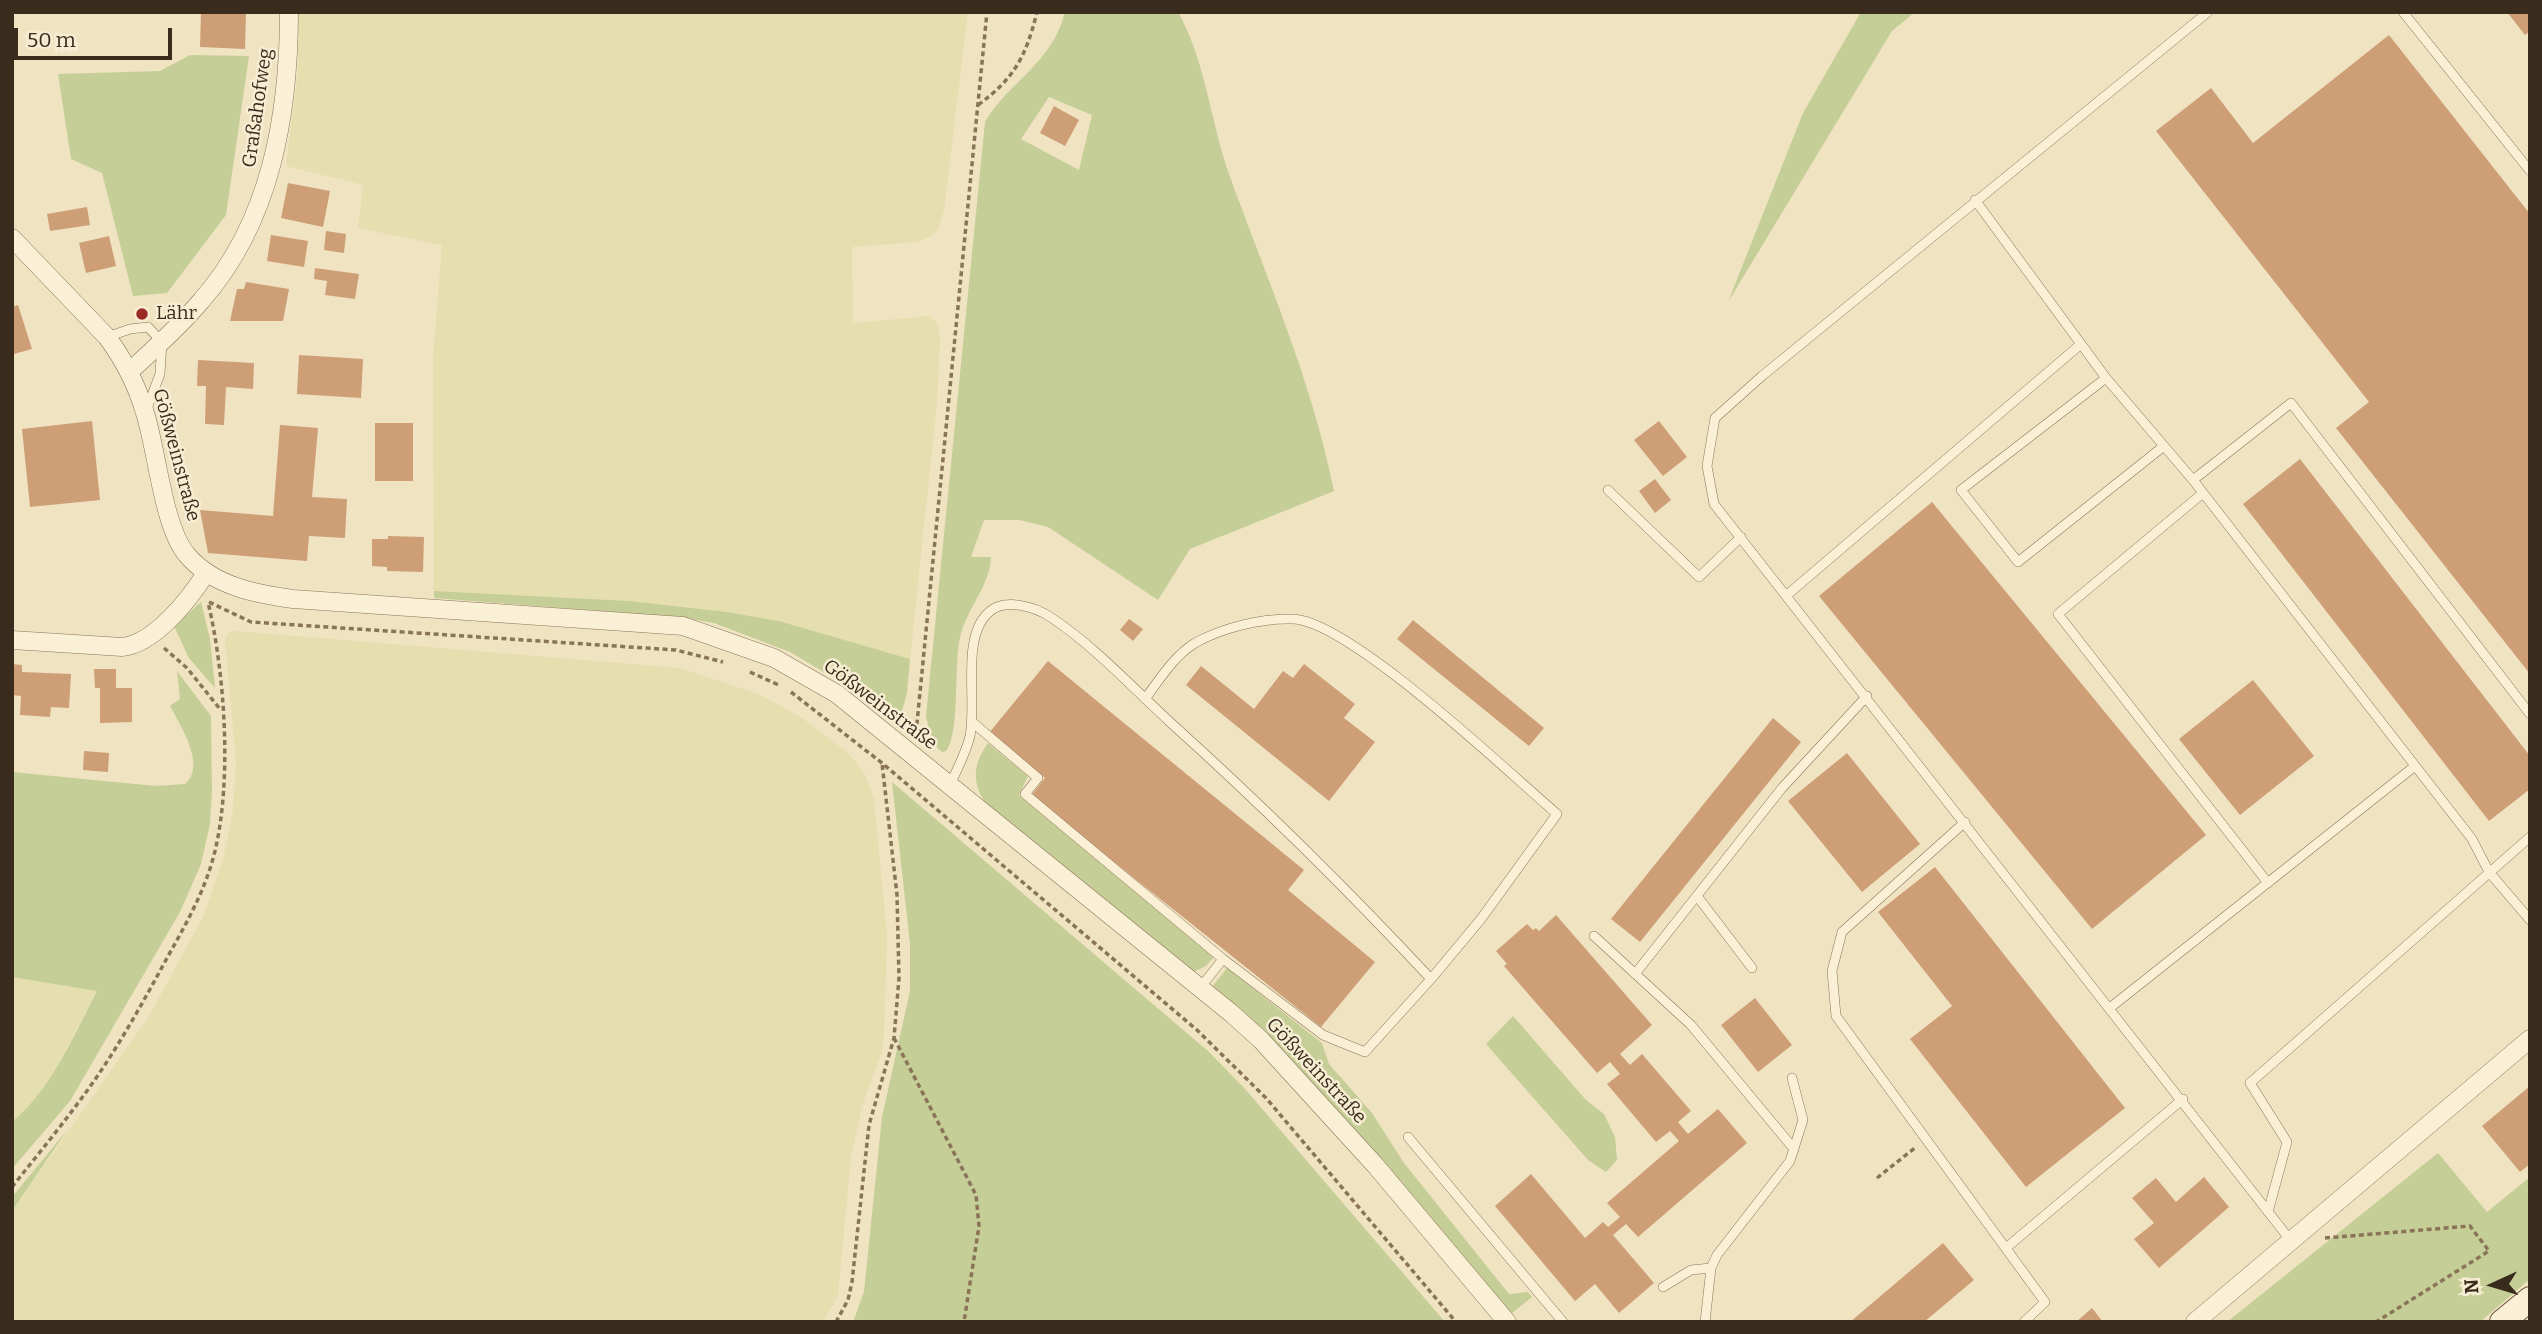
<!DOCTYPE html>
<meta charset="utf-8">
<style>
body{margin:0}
#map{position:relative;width:2542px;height:1334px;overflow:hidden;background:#efe3c2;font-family:Bitter,serif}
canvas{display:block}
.frame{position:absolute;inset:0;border:14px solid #392c1d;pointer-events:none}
.north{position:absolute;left:2458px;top:1250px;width:70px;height:70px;-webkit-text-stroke:5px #f6edd2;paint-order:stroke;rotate:266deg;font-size:19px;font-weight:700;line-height:28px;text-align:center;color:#392c1d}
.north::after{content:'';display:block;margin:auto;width:24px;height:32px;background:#392c1d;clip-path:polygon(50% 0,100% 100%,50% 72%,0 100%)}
.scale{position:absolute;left:14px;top:28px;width:158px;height:32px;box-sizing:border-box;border:4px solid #392c1d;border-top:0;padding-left:9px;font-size:21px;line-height:24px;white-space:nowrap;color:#392c1d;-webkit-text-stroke:5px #f6edd2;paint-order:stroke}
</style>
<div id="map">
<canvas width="2542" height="1334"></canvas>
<div class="frame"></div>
<div class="north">N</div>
<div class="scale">50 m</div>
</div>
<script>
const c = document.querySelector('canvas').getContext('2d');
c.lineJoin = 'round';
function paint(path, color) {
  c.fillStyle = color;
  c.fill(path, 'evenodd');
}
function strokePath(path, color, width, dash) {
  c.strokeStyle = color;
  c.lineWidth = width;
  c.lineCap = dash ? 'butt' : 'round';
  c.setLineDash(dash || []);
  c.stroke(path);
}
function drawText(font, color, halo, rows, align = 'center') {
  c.font = font + ' Bitter,serif';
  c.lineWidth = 5;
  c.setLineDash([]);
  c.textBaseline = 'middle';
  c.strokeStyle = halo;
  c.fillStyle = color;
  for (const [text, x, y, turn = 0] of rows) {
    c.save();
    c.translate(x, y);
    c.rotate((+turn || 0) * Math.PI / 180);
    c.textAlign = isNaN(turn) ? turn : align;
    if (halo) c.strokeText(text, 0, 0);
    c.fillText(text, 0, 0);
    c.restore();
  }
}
paint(new Path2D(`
 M297,12h671l-24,198 -6,19 -6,7 -15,6 -65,5 1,76 77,-7 7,7 3,15 -3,65 -27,256 -131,-38 -52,-9 -98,-11 -195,-10 -1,-234 9,-112 -84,-17 5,-43 -77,-19 12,-94z
 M236,631l444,37 79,26 43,24 46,35 17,21 9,25 13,136 -2,73 -2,40 -21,58 -11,51 -13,138 -15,27h-811v-111l136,-193 55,-101 20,-57 10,-50 3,-48 -11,-123 4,-7z
 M12,977l85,13 -47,90 -22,29 -16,13z`), '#e5deaf');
paint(new Path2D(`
 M1065,12h113c28,50 32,108 51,162 38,105 83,207 105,317l-144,58 -32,51 -110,-73 -29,-7h-35l-13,37h20c-1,31 -27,53 -32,86 -5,27 1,90 -13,108l-4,1 -10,-10 -6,-26 59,-594c24,-41 67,-58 80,-110zM1049,97l43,18 -13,55 -58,-31z
 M1861,12h54l-23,19 -164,271 75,-189z
 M190,55l59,1 -23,159 -59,78 -34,3 -31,-123 -31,-14 -13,-85 102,-3z
 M434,591l195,10 98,11 52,9 131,38 -3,34 -6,21 -11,3 -46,-33 -54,-32 -76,-29 -36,-6 -244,-19z
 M201,602l9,37 5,49 -26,-30 -15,-32z
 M177,671l34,45 1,76 -2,32 -9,40 -21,48 -110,189 -58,68v-47c40,-33 61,-86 85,-131l-85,-14v-205l144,14 29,-2c22,-18 -5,-59 -15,-78l10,-7z
 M988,743l40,33 -9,19 195,162 -8,9 -13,6 -206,-167c-16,-22 -14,-41 1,-62z
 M892,782l316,269 38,39 199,232h-592l11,-30 18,-175 28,-126v-47z
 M1227,968l95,75 7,21 43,49 32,50 105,131 19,-2 4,5 -21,17 -225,-261 -74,-66z
 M1513,1016l73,84 18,14 11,23 2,23 -11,12 -18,-12 -102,-116z
 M68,1129l-56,82v-14z
 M2438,1153l49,59 43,-35v102l-50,43h-253z`), '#c5ce96');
paint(new Path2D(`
 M201,12h45l-1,37 -45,-2z
 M2507,12h23v19l-5,4z
 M2389,35l141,179v460l-194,-246 33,-26 -213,-271 55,-43 42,55z
 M1054,106l25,14 -14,26 -25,-13z
 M288,183l42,8 -7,36 -42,-9z
 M87,207l3,18 -40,6 -3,-17z
 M326,231l20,3 -2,19 -20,-3z
 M271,235l37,6 -4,26 -37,-6z
 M109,236l7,30 -30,7 -7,-30z
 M315,268l44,6 -4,25 -30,-4 2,-14 -13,-2z
 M246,282l43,7 -6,32h-53l7,-32h7z
 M18,305l14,44 -18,5 -2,-47z
 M299,355l64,4 -2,39 -64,-4z
 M198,360l56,3 -1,26 -27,-2 -2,38 -19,-1 1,-38h-9z
 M92,421l8,79 -70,7 -8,-78z
 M1659,421l28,36 -24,19 -29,-36z
 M375,423h38v58h-38z
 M280,425l38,3 -6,69 35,2 -2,39 -36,-2 -2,25 -99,-8 -8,-43 73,6z
 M2300,459l230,297v33l-41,32 -246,-317z
 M1655,479l16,21 -16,13 -16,-22z
 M1932,502l274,333 -114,94 -273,-333z
 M388,536l36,1 -1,35 -36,-1v-4l-15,-1v-27h16z
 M1129,619l14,10 -10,12 -13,-11z
 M1413,620l131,108 -15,18 -132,-107z
 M1048,661l256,209 -16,20 87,72 -54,65 -290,-231 14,-18 -56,-45z
 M12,664l10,1v7l49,2 -2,34 -18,-1 -1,10 -30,-2 1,-19 -9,-1z
 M1304,664l51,40 -11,14 31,24 -46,59 -143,-116 15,-19 53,43 29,-38 10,7z
 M94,669h22v19h16v34l-32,1v-35h-5z
 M2253,680l61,76 -74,59 -61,-76z
 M1773,718l28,24 -161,200 -29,-23z
 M84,751l25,2 -1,19 -25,-2z
 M1847,753l73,91 -58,48 -74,-91z
 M1935,867l190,241 -99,79 -116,-148 42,-33 -74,-94z
 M1556,915l96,110 -32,29 10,11 12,-11 49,57 -13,11 10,12 30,-25 29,34 -109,94 -12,-13 -13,11 41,48 -35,30 -24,-29 -20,17 -80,-95 36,-32 54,64 18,-16 5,5 12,-10 -13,-14 72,-62 -9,-10 -14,11 -49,-58 13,-10 -10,-12 -13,11 -93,-107 3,-2 -11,-13 31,-27 6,6 3,-2 3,3z
 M1755,998l37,47 -34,27 -37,-47z
 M2530,1086v78l-10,8 -38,-46z
 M2204,1177l25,30 -70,61 -25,-29 20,-16 -22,-25 24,-20 20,24z
 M1943,1243l31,37 -50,42h-74z
 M2092,1308l11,14h-27z`), '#ce9e77');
const service = new Path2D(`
 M2208,12l-446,364 -47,42 -8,48 7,38 577,737
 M2403,12l127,159
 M1975,200l131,178 87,102 279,359 17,33 41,48
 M107,337l23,-8 18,-2 14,15 -2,32 -14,37
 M2106,378l-145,112 57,72 146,-116
 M2193,480l98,-77 239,311
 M1608,490l91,87 42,-40
 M2203,493l-145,121 210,269
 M1787,595l294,-251
 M1145,699c14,-19 29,-43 50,-56 27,-15 66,-25 98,-24 57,2 216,154 264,195l-76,105 -50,60
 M950,785c7,-16 16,-32 20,-49 7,-35 -9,-98 18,-123 16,-16 48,-6 64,5 43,29 81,70 119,105 91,82 177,167 260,256l-66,73 -42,-17 -100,-76 -198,-165 13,-16 -67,-57
 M1965,822l-123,110 -10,39 4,45 209,286 -21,20
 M1697,896l55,72
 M1594,936l97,89 103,124
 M1635,974l147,-186 85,-92
 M1200,988l23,-29
 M2111,1007l304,-241
 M1408,1137l155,185
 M2268,1212l19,-70 -37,-59 280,-246
 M2006,1248l177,-149
 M1663,1287l28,-17 20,-2
 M1705,1322l6,-54 6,-13 73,-94 13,-41 -11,-42`);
const minor = new Path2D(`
 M12,238l95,99c17,23 30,48 38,76 12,37 18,114 42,142 26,31 69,39 106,44l390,27 91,32 63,36 394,319 30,27 114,125 132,157
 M129,372c25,-23 50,-45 72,-71 70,-79 88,-187 88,-289
 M12,640l110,7c32,-3 67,-47 84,-74
 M2195,1322l335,-283`);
const secondary = new Path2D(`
 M2502,1322l28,-23`);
strokePath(service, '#8a7459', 10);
strokePath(minor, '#8a7459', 19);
strokePath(secondary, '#6c553c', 26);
strokePath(new Path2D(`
 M978,105c37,-27 48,-49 59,-93
 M209,602l42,20 425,28 47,12
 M164,648l23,20 33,41
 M750,672l31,14
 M791,692l91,71 315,267 69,68 190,224
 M916,733l71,-721
 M894,1038l82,157 3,31 -15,96
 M1877,1178l39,-31
 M12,1187c23,-29 47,-58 69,-88 33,-44 60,-93 86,-141 19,-34 39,-69 48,-107 17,-71 10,-177 -7,-249
 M2325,1238l145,-12 19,25 -113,71
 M836,1322l12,-22 4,-18 17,-157 25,-87 5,-60 -2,-83 -15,-132`), '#8a7459', 3.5, [5, 3.5]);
strokePath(service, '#faf0d6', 9);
strokePath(minor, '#faf0d6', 18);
strokePath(secondary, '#faf0d6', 24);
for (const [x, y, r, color] of [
 [142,314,7,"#9b2a27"]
]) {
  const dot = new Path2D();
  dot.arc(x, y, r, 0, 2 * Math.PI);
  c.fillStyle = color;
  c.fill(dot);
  strokePath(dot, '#f6edd2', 2.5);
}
drawText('19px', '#392c1d', '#f6edd2', [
 ["Graßahofweg",258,108,-82],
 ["Gößweinstraße",176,455,75],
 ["Gößweinstraße",880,705,37],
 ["Gößweinstraße",1316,1071,47]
]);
drawText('19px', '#392c1d', '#f6edd2', [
 ["Lähr",156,314]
], 'left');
</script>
